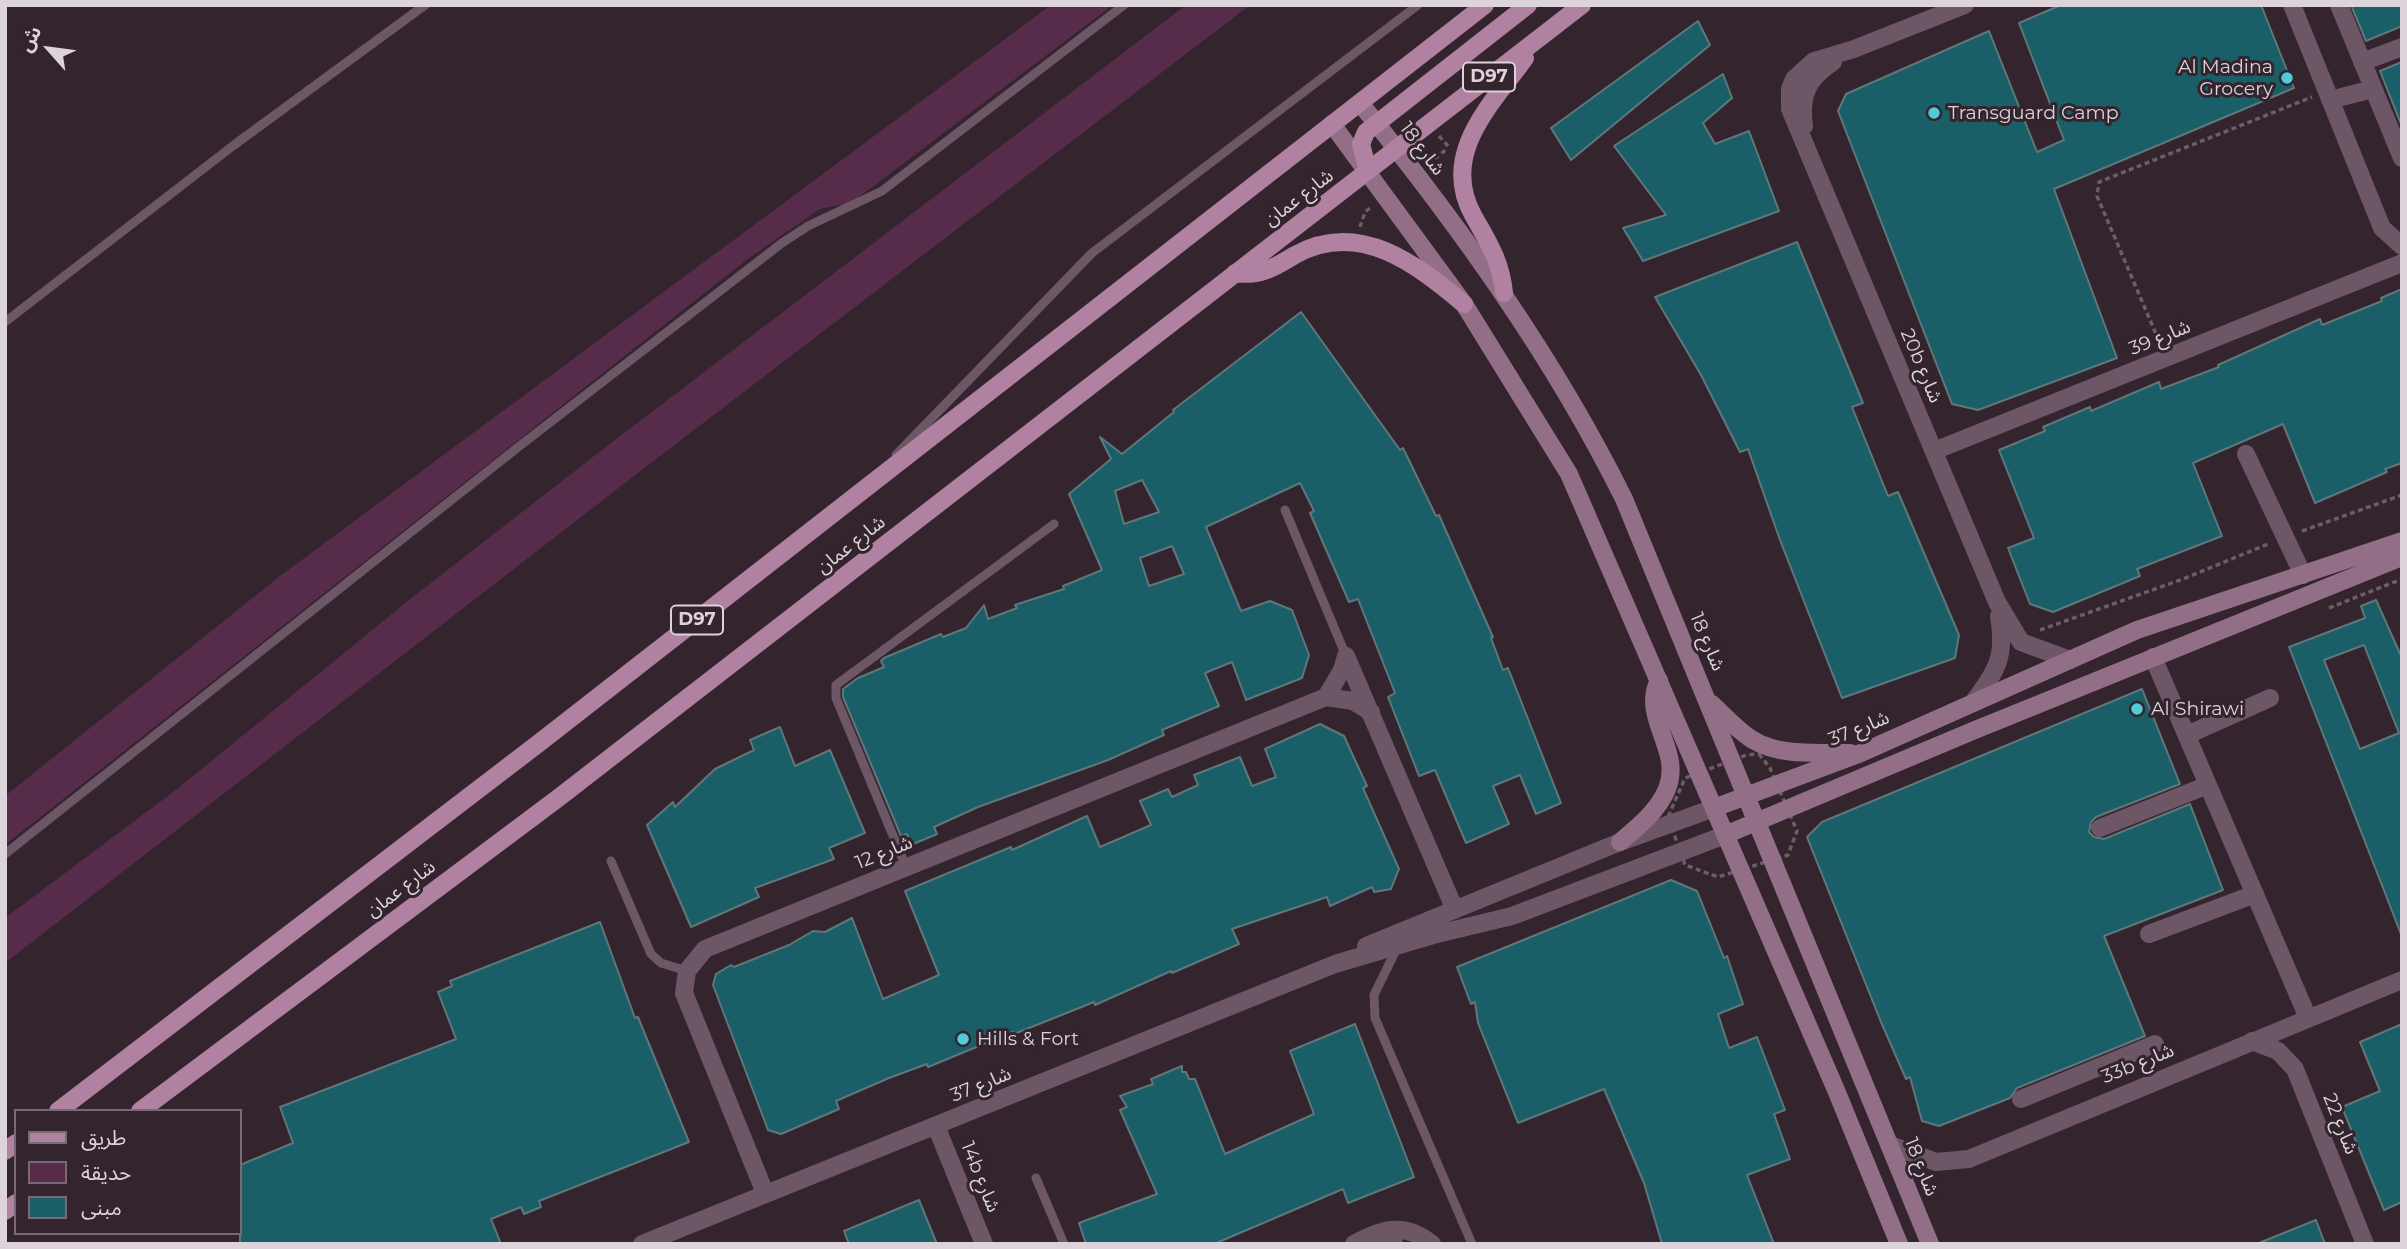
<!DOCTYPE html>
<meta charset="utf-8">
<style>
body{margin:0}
#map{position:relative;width:2407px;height:1249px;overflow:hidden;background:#33242e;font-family:Montserrat,"Noto Sans Arabic",sans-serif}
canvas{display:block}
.frame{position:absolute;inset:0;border:7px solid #ddd3da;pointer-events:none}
.legend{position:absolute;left:14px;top:1109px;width:228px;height:126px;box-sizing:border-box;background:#33242e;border:2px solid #776a73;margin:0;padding:9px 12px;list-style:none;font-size:21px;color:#ddd3da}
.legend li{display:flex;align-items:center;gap:14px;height:35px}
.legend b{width:35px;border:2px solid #776a73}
.north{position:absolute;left:14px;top:14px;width:70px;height:70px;-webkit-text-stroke:5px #33242e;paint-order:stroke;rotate:298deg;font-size:19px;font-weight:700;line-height:28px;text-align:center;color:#ddd3da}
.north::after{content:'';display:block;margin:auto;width:24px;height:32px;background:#ddd3da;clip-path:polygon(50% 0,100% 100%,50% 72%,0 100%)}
</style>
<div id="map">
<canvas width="2407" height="1249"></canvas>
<div class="frame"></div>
<ul class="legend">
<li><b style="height:9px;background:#b081a1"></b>طريق</li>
<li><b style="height:19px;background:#562c4a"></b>حديقة</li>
<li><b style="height:19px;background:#1a5f67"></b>مبنى</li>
</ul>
<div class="north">ش</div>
</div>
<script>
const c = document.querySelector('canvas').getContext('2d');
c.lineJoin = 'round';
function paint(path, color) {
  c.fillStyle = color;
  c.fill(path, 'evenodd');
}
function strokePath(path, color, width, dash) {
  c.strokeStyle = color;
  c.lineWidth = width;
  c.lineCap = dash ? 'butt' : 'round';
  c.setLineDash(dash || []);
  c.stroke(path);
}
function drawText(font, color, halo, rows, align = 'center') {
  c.font = font + ' Montserrat,"Noto Sans Arabic",sans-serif';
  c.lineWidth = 6;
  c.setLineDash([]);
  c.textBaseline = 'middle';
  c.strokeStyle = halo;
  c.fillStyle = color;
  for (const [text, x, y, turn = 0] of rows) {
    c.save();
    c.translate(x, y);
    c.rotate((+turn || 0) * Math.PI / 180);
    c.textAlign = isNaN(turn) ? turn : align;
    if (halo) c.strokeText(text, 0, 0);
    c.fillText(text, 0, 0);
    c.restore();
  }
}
paint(new Path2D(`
 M1051,5h62l-262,198 -31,6 -71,49 -744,587v-49l275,-220z
 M1186,5h64l-616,471 -629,487v-45l172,-129 237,-193 193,-150z`), '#562c4a');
const building = new Path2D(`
 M2061,5h200l33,83 -240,101 63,169 -139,52 -26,-6 -114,-293 8,-17 143,-63 48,121 27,-12 -45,-117z
 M2351,5h51v21l-36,15z
 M1698,21l12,24 -139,115 -20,-32z
 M2402,62v62h-1l-21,-53z
 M1723,74l9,24 -29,25 12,21 34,-13 30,80 -136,50 -20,-33 43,-13 -52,-69z
 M1797,242l66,161 -11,4 36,89 10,-4 61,143 -4,23 -113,40 -62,-158 -32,-91 -8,3 -39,-77 -46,-78z
 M2402,289v174l-17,6 2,3 -72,31 -32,-79 -90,39 29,73 -85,33 3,7 -87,36 -23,-8 -22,-56 26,-10 -35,-88 46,-19 -2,-4 47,-20 1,4 68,-29 2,7 58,-22 -1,-2 102,-46 2,6 60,-24 -1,-3z
 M1301,312l99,138 3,-2 33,68 3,-1 54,122 -2,1 12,32 5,-2 53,135 -25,11 -16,-39 -27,11 16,38 -43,19 -31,-73 -16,6 -31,-79 7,-4 -37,-94 -9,3 -39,-89 4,-2 -14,-28 -94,44 35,84 29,-10 22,9 17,45 -7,23 -56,22 -14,-38 -27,11 14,33 -57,24 2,5 -56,25 -130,47 -44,20 3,7 -26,11 -4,-11 -6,2 -58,-139v-8l15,-11 26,-11 -3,-6 3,-3 57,-24 2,3 23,-9 18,-23 4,14 29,-11 -2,-3 49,-16 -1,-3 39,-16 -33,-76 42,-35 -11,-22 22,17 52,-42 -1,-2zM1142,480l17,32 -35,12 -9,-33zM1172,546l12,28 -35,12 -9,-28z
 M2376,600l26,58 -1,276 -112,-287 76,-29 -4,-12zM2364,645l35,88 -39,16 -36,-89z
 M2142,689l38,95 -84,33 -5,5 -2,10 5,5 10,2 86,-35 33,86 -119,46 41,100 -128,52 -7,10 -71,28 -17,-5 -12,-44 -4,2 -25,-57 -74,-185 15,-15z
 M1320,724l24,12 23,50 -4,2 36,81 -8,20 -17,3 -2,-5 -42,19 -3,-9 -95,32 7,15 -67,29 -1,-2 -76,34 -1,-3 -80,32 -1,-2 -85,35 -1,-3 -38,14 -53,23 3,8 -58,25 -13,-4 -55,-145 3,-11 15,-9 3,2 55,-22 24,-14 12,1 27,-14 31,81 56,-24 -34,-84 106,-44 1,3 75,-34 13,31 51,-22 -11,-24 28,-12 4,8 26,-12 -4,-10 46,-18 12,29 24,-9 -11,-28z
 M780,727l15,39 35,-16 35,83 -36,15 5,11 -79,29 4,9 -68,30 -44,-102 26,-23 2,5 40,-38 39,-19 -4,-10z
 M1671,880l26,11 27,67 3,-2 16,48 -25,10 11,34 28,-11 28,73 -11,4 16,45 -43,16 27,69h-112l-18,-61 -40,-94 -86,34 -40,-100 -3,-21 -4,2 -14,-37z
 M600,922l35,96 3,-1 51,125 -150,59 2,6 -17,7 -3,-7 -30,12 10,25h-261v-79l53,-22 -13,-36 176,-68 -18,-47 14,-6 -2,-5z
 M1355,1024l59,153 -66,26 -5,-14 -129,55h-128l-7,-21 78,-29 -37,-84 7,-3 -7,-11 33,-12 -2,-5 31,-13v6h4l3,7h6l30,75 89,-40 -24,-63z
 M2402,1024v178l-18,8 -42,-103 38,-16 -20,-49z
 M919,1200l18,44h-88l-5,-13z
 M2316,1220l9,24h-66v-1z`);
paint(building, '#1a5f67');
strokePath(building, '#5f777a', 2);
strokePath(new Path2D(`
 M1439,136l11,12
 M1428,164l19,-15
 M1360,227l5,-15 6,-5
 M2159,341l-62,-145 2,-14 213,-85
 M2302,531l100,-36
 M2329,608l73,-29
 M2040,630l143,-51 85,-35
 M1759,754l11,14 27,63 -9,24 -70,22 -33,-12 -17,-48 17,-39 61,-23z`), '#6b5e67', 3.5, [5, 3.5]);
strokePath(new Path2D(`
 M5,322l229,-177 191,-140
 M896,455l196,-202 326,-248
 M1285,510l61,146
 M5,854l512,-406 265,-205 26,-17 74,-35 242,-186
 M611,861l40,93 10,9 26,8
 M906,867l-70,-169v-13l218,-161
 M1397,948l-23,47 1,23 97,226
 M1036,1178l28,66`), '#6d5665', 9);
strokePath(new Path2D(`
 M1965,5l-111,44 -40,12 -20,18 -4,10v20l207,493 24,40 49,18
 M2292,5l90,223 20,18
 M2339,5l63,153
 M2362,62l40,-15
 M2330,100l43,-11
 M1804,126c-4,-31 3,-47 29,-64
 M1934,451l468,-188
 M2246,454l57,121
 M1346,656l109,254
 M2153,657l155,361
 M1326,697l16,-27 4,-14
 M1973,703c24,-34 33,-45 26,-87
 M2187,735l83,-37
 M2100,828l108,-43
 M2149,934l106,-40
 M1366,946l254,-104 94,-34
 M2252,1041l26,10 17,18 70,175
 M2021,1099l134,-55
 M936,1126l48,118
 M1890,1145l46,17 33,-3 433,-179
 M765,1193l-81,-200 3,-22 18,-22 621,-252 27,4 18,11
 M642,1244l693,-280 98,-29 79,-19 213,-81
 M1354,1244c29,-16 51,-22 78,0
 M1368,1244h26`), '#6d5665', 18);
strokePath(new Path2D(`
 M1360,103c100,124 193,253 264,396l306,745
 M1332,124l132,180 105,170 267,616 63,154
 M1712,704c13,12 26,27 41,36 28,17 66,12 97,13
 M1714,808l147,-55 276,-123 265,-89
 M1725,835l250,-105 427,-173
 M1620,842c18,-15 38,-31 47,-53 16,-39 -27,-71 -8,-109`), '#936f87', 18);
strokePath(new Path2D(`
 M1368,171l-7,-27 5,-12 162,-127
 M1235,273c25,4 40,-6 60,-18 64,-36 121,9 169,49
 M1504,293c-3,-32 -16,-51 -31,-78 -34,-62 20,-112 52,-157
 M58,1111l481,-368 946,-738
 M140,1111l417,-312 1025,-794
 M5,1151l11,-8
 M5,1211l11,-8`), '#b081a1', 18);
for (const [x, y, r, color] of [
 [2287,78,7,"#52cbd9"],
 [1934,113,7,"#52cbd9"],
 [2137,709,7,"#52cbd9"],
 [963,1039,7,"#52cbd9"]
]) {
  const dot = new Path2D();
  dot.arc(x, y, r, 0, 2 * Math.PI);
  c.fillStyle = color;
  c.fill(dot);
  strokePath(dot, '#33242e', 2.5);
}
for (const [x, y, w] of [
 [1489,77,52],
 [697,620,52]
]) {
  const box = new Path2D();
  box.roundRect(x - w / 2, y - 14.5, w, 29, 5);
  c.fillStyle = '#33242e';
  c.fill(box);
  strokePath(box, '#ddd3da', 2);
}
drawText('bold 18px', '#ddd3da', null, [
 ["D97",1489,77],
 ["D97",697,620]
]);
drawText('19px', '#ddd3da', '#33242e', [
 ["Al Madina",2273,67,"right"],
 ["Grocery",2273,89,"right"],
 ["Transguard Camp",1948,113],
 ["Al Shirawi",2151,709],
 ["Hills & Fort",977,1039]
], 'left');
drawText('19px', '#ddd3da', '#33242e', [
 ["شارع 18",1422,149,53],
 ["شارع عمان",1299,198,-37],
 ["شارع 39",2160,338,-22],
 ["20b شارع",1921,366,67],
 ["شارع عمان",851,545,-38],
 ["شارع 18",1707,642,67],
 ["شارع 37",1859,729,-22],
 ["شارع 12",884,853,-22],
 ["شارع عمان",401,889,-37],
 ["33b شارع",2138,1064,-22],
 ["شارع 37",981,1085,-22],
 ["شارع 22",2340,1124,68],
 ["شارع 18",1921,1167,68],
 ["14b شارع",980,1177,68]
]);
</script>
